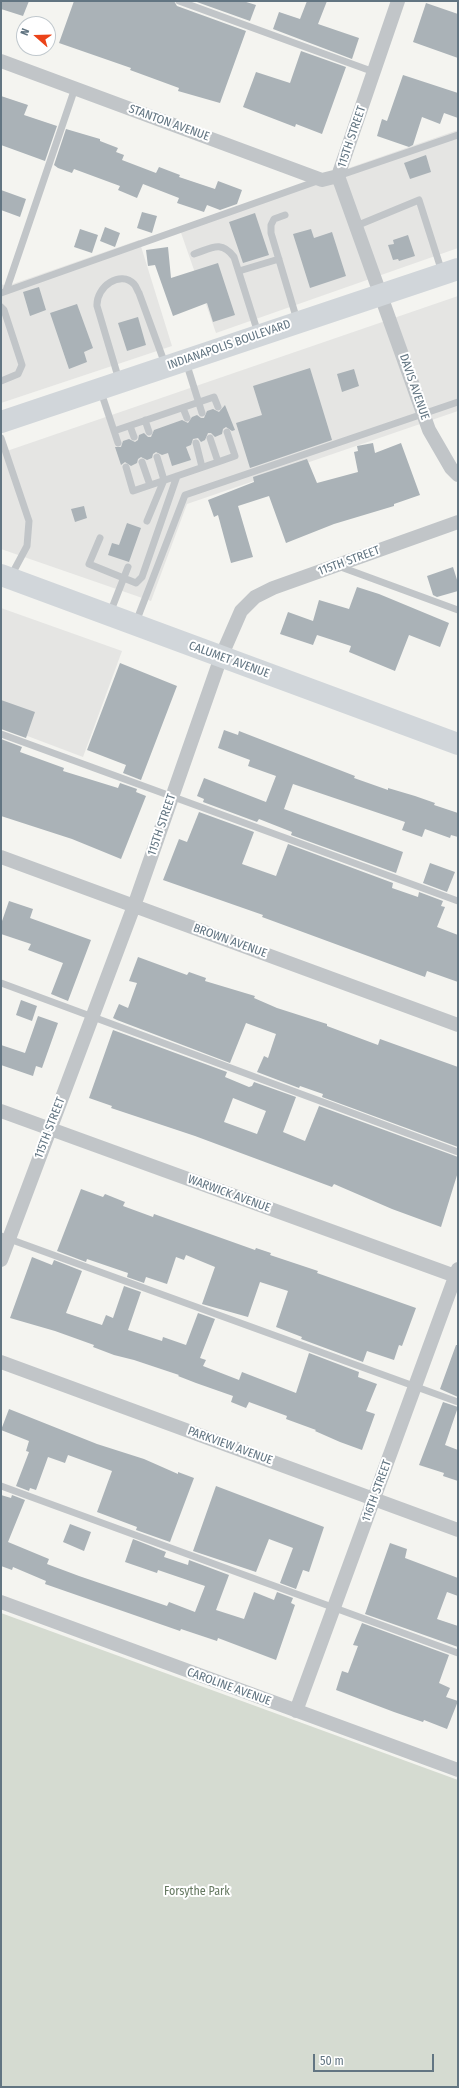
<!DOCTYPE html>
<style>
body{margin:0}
#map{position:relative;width:459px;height:2088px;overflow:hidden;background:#f4f4f0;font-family:"Fira Sans Condensed",sans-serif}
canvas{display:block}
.frame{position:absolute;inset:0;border:2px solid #627582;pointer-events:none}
.north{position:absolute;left:16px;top:16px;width:40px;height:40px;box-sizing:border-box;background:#fff;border:1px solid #c0c8cd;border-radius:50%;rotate:290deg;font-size:11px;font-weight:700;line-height:16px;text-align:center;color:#627582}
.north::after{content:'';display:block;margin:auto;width:14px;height:18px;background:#eb4319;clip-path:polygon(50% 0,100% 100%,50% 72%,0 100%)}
.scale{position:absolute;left:313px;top:2054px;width:121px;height:18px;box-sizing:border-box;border:2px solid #627582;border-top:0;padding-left:5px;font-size:12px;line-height:14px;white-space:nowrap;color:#627582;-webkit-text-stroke:3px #fff;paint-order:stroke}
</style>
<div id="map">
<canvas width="459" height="2088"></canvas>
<div class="frame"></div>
<div class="north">N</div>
<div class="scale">50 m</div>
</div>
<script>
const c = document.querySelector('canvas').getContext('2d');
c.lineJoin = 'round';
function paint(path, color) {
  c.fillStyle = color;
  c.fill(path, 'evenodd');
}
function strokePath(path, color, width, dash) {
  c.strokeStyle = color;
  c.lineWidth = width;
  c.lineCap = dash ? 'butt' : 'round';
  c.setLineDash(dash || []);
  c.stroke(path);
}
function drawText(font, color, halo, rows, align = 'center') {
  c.font = font + ' "Fira Sans Condensed",sans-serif';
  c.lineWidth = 4;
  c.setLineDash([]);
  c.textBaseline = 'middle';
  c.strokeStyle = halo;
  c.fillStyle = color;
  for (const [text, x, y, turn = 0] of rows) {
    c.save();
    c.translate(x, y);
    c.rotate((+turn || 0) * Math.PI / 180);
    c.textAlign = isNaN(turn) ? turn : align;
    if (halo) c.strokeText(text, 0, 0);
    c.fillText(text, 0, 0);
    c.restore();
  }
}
paint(new Path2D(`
 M458,130v118l-242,85 -37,-106z
 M139,240l33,106 -171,57v-119l6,2z
 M458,296v115l-271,93 -36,97 -150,-52v-96z
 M1,608l121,43 -39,106 -82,-31z`), '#e5e5e3');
paint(new Path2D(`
 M1,1613l457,167v307h-457z`), '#d5dbd1');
paint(new Path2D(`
 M1,1h28l-6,15 -22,-7z
 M74,1h100l3,5 69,25 -26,72 -42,-12 1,-3 -49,-18 1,-2 -72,-25z
 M194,1h49l13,4 -6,16z
 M307,1h20l-9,23 41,14 -7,21 -79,-30 6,-17 21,7z
 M426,3l32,11v44l-45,-16z
 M301,51l45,16 -24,67 -26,-10 -1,3 -52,-20 13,-35 34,11z
 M403,75l55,18v25l-14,-5 -4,11 -18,-7 -9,28 -4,2 -32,-11 5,-17 5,2z
 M1,96l27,9 -4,10 33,11 -12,35 -44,-16z
 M66,129l34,10v2l18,7 -2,4 8,3 -2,5 34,13 3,-6 21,8 -1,2 36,12 3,-8 24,9 -5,14 -17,6 -13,-5 -3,7 -27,-9 2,-5 -36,-14 -6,14 -19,-8 2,-4 -46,-17 -2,4 -14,-5 -4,-3z
 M426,155l5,17 -21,7 -6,-16z
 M1,190l25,9 -6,18 -19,-7z
 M142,212l15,4 -5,17 -15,-5z
 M255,213l14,42 -26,8 -14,-41z
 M105,227l15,6 -5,14 -15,-6z
 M80,229l18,6 -6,18 -18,-6z
 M311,229l3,9 18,-6 14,44 -36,12 -17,-54z
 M408,235l7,21 -16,5 -1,-2 -5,1 -5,-15 6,-1 -1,-4z
 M168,247l3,31 47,-15 17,52 -22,7 -6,-19 -34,13 -18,-51 -7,1 -2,-16z
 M39,287l7,23 -16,6 -7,-24z
 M77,304l16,44 -9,4 3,10 -18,7 -19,-56z
 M138,317l8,28 -19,6 -9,-28z
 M310,368l22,72 -82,28 -14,-45 26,-8 -9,-29z
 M354,369l5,17 -17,6 -5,-18z
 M225,405l10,25 -3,1 -6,-4 -3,2 -1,5 -7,3 -4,-4h-3l-3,7 -4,2 -3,-4 -5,1 -2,6 -5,2 5,13 -19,6 -4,-13 -6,2 -6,-3 -3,2 -1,4 -5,2 -6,-3 -3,2 -1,4 -6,3 -6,-4 -4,3 -6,-18h6l2,-6 6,-2 6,3 3,-2 1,-5 5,-2 4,4h3l3,-7 28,-10 6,3 4,-6 5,-2 4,3h3l3,-7 6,-2 6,3z
 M373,443l2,10 26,-10 19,52 -26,9v2l-60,18 -48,19 -17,-47 -31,10 15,51 -22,6 -13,-48 -4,2 -6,-17 46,-18 -1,-5 54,-18 10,24 41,-11 -4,-20 4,-1 -1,-5z
 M84,506l3,12 -12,4 -4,-13z
 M127,523l14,5 -12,34 -21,-7 4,-12 7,2z
 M453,567l5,16v8l-21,6 -4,-2 -6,-19z
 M357,587l22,7 70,29 -9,24 -31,-12 -14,36 -46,-19 2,-6 -34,-11 -4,10 -33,-11 8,-22 25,9 6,-21 30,9z
 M120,663l57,23 -36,94 -18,-7 3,-8 -39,-15z
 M1,700l34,12 -9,26 -25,-9z
 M224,730l14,5 1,-4 116,45 -1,2 34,12v-2l27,8 20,7 -1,2 24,8v24l-7,-2 -1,3 -25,-9 -3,8 -20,-7 3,-8 -112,-38 -9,25 119,43 -7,21 -105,-38 1,-3 -33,-13 -2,3 -54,-20 1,-3 -7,-3 7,-18 62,24 10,-26 -28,-10 2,-6 -32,-12z
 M1,739l21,8 -2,5 44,16 -1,3 55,17 2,-5 17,6 -1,3 10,4 -25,63 -49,-20 -71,-23z
 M199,812l55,20 -12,32 34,12 12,-32 105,39 -1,5 26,9 1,-5 24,9 -2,5 4,1 -8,20 21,8v47l-31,-11 -2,6 -163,-60 1,-2 -100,-35 16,-41 8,3z
 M430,863l25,9 -8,20 -24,-9z
 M9,901l24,8 -3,9 61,22 -23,61 -17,-7 12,-31 -35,-13 3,-6 -30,-10v-10z
 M138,957l49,18 2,-3 17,6 -1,3 50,15 -1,2 23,10 50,16v2l51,19 2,-6 78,28v80l-136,-50 1,-3 -23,-8 -1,2 -42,-16 7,-16 4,2 8,-24 -30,-11 -16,40 -113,-43 -4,-2 6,-14 9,4 9,-25 -8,-2z
 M21,1000l16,6 -5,15 -16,-6z
 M38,1016l20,7 -16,45 -6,-2 -3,10 -32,-11v-20l24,8z
 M113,1030l114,42 -2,5 24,10 3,-1 2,-4 42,15 -13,35 22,9 14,-35 139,51v15l-17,55 -49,-18 -58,-25 -2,3 -137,-51 -84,-28 1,-2 -23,-8zM233,1098l33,13 -9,23 -33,-12z
 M81,1189l22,8 2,-3 20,8 -2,4 30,11 1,-3 101,36 1,-2 15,5 -1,2 48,16 -1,2 99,35 -14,38 -3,-1 -5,15 -27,-9 -4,11 -62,-23 1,-2 -26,-10 12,-36 -28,-9 -12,35 -46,-13 13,-37 -29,-12 -2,5 -8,-3 -9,27 -21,-7 -2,6 -17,-6 1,-4 -41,-14 -1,3 -29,-11z
 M32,1257l20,8 2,-5 28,11 -16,42 36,12 4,-10 7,3 11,-32 17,6 -13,38 34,11 1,-4 23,8 12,-32 17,6 -15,39 6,2 -3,6 36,14 3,-8 54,21 13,-40 50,19 -1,5 19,7 -11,27 9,3 -13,36 -22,-8 -25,-11 1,-1 -30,-11 1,-3 -38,-14 -3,6 -15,-6 2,-6 -37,-13 -18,-7 1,-1 -45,-15 -20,-5 -21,-8 1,-2 -39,-14 -45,-13z
 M456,1345h2v52l-18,-8z
 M443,1402l15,5 -13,38 13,5v31l-15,-5 1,-3 -25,-8z
 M9,1409l88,35 47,15 34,15v-2l16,6 -24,64 -34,-12 1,-3 -40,-15 15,-41 -44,-16 -3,8 -17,-6 -12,33 -6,-2 -1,3 -13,-5 13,-34 -3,-1 3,-10 -28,-11z
 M216,1486l108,41 -15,45 -6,-2 -7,19 -16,-6 13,-35 -24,-9 -13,33 -63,-21z
 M1,1495l10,3 1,-3 13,5 -17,42 41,17 -2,5 32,12 88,30 2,-4 26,10 10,-26 -47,-16 -1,3 -32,-11 8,-23 33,13 -2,5 24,8 1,-5 40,15 -13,35 28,9 10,-27 20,8 3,-8 16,6 -2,5 4,2 -19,55 -58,-22 -1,3 -36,-12 -1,2 -135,-47 1,-3 -33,-14 -1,3 -11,-4z
 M70,1524l21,8 -7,19 -21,-9z
 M390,1543l17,6 -2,9 53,20v18l-11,-4 -10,27 21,7v21l-93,-33z
 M362,1623l87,32 -10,28 11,5 -4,9 12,4 -11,28 -23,-9 -1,2 -29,-10 -58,-22 6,-19 6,2 10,-27 -5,-1z`), '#aab2b7');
strokePath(new Path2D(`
 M179,1l195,71
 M338,176l120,-41
 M285,215l-11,4 -3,6v8l26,87
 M356,226l63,-26 23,72
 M194,254c18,-6 27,-14 40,3l24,76
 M239,271l40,-12
 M6,291l69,-203
 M1,293l319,-113
 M1,307l3,3 18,55 -4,9 -17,7
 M186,362l16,51
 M119,380l-22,-74c-1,-20 24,-36 37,-22 2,2 3,6 5,9l26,71
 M101,392l17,51
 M183,408l4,10
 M145,420l4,12
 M130,426l4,11
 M114,431l100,-34 4,10
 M1,438l28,83 -2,25 -16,30
 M196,443l6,24
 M142,462l8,23
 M218,462l17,-6 -8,-24
 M126,467l7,24 85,-29 -8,-24
 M147,521l17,-41 -7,-23
 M100,538l-11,26 47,19 6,-6 35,-101
 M338,566l120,44
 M110,613l18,-46
 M136,622l49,-127 273,-93
 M1,734l457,167
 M1,983l457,169
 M1,1236l457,166
 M1,1486l457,167`), '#c1c5c8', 7);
strokePath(new Path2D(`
 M398,1l-60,175 91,254 22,38 7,7
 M1,61l321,119 16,-4
 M1,857l457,168
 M1,1111l457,166
 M1,1260l133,-354 87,-249 20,-46 14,-14 18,-9 185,-66
 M1,1362l457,168
 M1,1602l457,168
 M296,1711l162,-442`), '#c1c5c8', 14);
strokePath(new Path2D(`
 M1,422l457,-153
 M1,575l457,169`), '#d1d6da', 22);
drawText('12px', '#627582', '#fff', [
 ["STANTON AVENUE",169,123,20],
 ["115TH STREET",352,137,-71],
 ["INDIANAPOLIS BOULEVARD",229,345,-19],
 ["DAVIS AVENUE",414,387,71],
 ["115TH STREET",349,561,-20],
 ["CALUMET AVENUE",229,660,20],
 ["115TH STREET",162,825,-71],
 ["BROWN AVENUE",230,941,20],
 ["115TH STREET",50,1128,-69],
 ["WARWICK AVENUE",229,1194,20],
 ["PARKVIEW AVENUE",230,1446,20],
 ["116TH STREET",377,1491,-70],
 ["CAROLINE AVENUE",229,1687,20]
]);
drawText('12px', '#667961', '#fff', [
 ["Forsythe Park",197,1892]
]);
</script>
